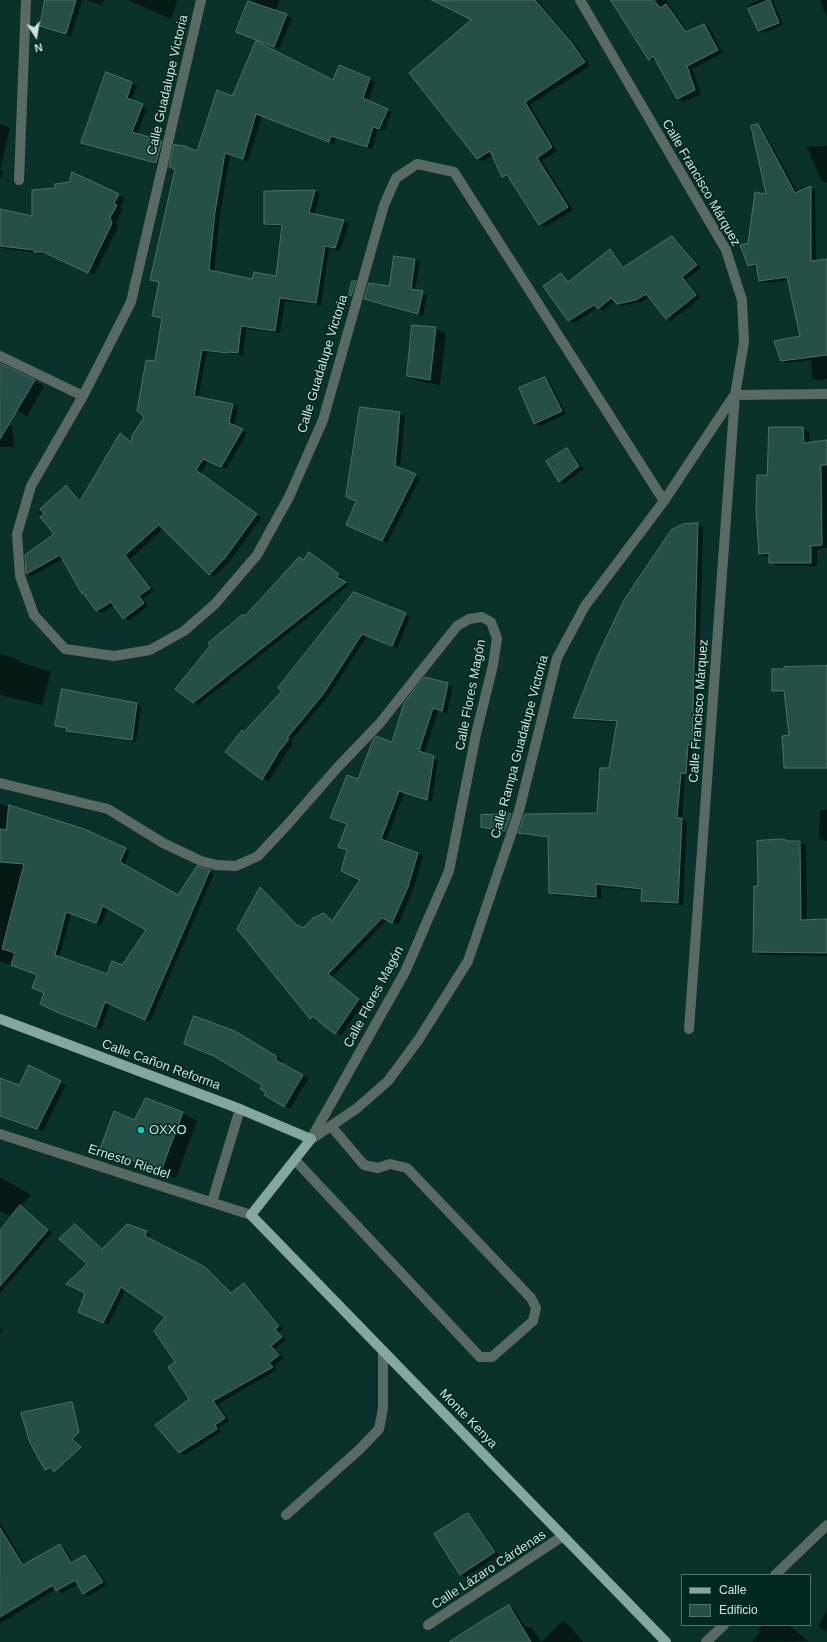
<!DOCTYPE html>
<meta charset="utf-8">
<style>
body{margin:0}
#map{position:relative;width:827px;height:1642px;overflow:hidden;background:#0a322a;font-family:Arial,sans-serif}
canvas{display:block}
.legend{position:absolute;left:681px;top:1574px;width:130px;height:52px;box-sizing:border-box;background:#002821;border:1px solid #52726c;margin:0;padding:5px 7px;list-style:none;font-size:12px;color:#cee2dc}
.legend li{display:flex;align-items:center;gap:8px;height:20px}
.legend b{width:20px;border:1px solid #52726c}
.north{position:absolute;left:16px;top:16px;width:40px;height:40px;-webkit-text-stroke:3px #002821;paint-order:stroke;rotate:168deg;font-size:11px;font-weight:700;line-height:16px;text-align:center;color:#cee2dc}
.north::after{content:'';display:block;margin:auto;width:14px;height:18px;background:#cee2dc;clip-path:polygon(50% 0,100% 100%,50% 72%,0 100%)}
</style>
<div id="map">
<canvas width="827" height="1642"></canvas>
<ul class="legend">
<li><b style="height:5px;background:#86a79f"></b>Calle</li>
<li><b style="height:11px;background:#265047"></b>Edificio</li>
</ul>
<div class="north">N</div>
</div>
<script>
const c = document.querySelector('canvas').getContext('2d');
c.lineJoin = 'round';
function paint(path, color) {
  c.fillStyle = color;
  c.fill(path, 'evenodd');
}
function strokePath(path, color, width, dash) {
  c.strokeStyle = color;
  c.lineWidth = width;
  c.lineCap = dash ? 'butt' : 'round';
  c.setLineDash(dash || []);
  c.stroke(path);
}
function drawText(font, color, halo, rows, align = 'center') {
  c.font = font + ' Arial,sans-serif';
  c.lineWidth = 3;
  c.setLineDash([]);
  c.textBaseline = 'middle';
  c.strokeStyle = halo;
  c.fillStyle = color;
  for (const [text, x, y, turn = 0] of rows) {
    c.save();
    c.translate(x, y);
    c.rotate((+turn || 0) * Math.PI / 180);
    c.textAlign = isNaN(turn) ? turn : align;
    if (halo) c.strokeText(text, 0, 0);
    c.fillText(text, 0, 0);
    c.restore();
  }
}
paint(new Path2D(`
 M46,0h36l-11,37 -29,-11z
 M86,0h18l-2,5z
 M128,0h50l-7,19z
 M253,0h26l-3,12 16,6 -13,31 -38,-15z
 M434,0h104l39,47 13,19 -60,39 27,46 -15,10 31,49 -28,17 -6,-3 -29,-45 -7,-3 -10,-20 -10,5 -6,-3 -4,-138z
 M612,0h54l22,32 16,-7 6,3 13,25 -31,16 9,25 -18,8 -6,-4 -20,-37 -2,1 -6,-3z
 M759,0h14l10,25 -20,8 -5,-3 -10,-25z
 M820,0h7v17l-1,-1z
 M340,67l35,15 -7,19 24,11 -8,19 -6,-2 -6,20 -36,-11 -2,6 -72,-28 -14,45 -18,-6 -10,60 -6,57 39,8 24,-3 6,-50 -13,-1 -5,-3v-31l50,-1 5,3 -6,21 30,6 5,3 -9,27 -11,-3 -8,57 -36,-4 -5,32 -34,-4 -3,26 -36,-3 -9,46 35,6 5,3 -4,20 13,6 -21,36 -18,-8 -7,13 60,44 -31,43 -16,16 -51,-48 -33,30 24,32 -11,8 5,7 -19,15 -5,-3 -10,-13 -12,8 -5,-3 -14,-17 -20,-34 -31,17 -5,-2 -1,-19 29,-21 -17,-22 29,-26 5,3 10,12 43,-64 7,5 14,-25 17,-97 -10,-4 6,-33 -8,-3 24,-111 -5,-3 27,-14 36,-55 101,-15z
 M106,73l31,13 -6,15 16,7 -10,26 29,10 -5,21 -78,-22z
 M0,124l10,4 -10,42 4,2 -4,6z
 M757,125l5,3 36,65 13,-6 4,3 1,71 11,-1v119l-10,2 -5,-3 -1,-18 -25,3 -5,-3 20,-23 -12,-57 -24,3 -5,-2 -3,-14 -4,1 -5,-2v-22l20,-49z
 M827,146v37h-1l-5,-3 -14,-33z
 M73,173l52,25 -5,10 3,1 -7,13 2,5 -24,48 -44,-20 -50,-7v-38l33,7 23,-28 13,-6z
 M672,237l5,3 24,28 -15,12 14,18 -29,23 -5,-3 -16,-21 -9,5 -19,4 -7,-5 -12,10 -5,-3 -24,15 -5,-3 -24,-34 16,-12 9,8 40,-32 4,3 11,14z
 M395,257l20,3 5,2 -5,29 12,4 -4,21 -58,-17 25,-12z
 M436,328l10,6 -6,51 -22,-4 -10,-5z
 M0,361l6,6 38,19 -17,30 -27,-15z
 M545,378l5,3 16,33 -26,12 -5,-3z
 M360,409l40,4 5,2 -5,54 20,9 -33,65 -35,-16 5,-26z
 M0,424h8l4,2 2,21h-14z
 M803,428l6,4 1,11 17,-2v107l-10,2v16h-40l-7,-4v-5h-4l-7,-4 9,-77z
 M567,449l4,3 13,17 -20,15 -5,-3z
 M698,524l5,3 -6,220h-5l-1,29 -6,-1 -3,44 5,3 -4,83 -36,-2 -5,-2 1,-10 -42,-5v13l-46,-4 -5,-3 -1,-54 -25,-3 -4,-3 78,-18 12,-45 8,-46 -39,-3 -5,-2z
 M313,556l30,21 -2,3 8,5 -151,120 -4,-3 50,-87 2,1 58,-56z
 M354,593l56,24 -13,31 -30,-12 -38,59 -38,46 2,2 -25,39 -42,-31 57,-60z
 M0,654l15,4 4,3v1l32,10 -9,33 -42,-10z
 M827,667v94l-37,-25 -4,-43h-8l-5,-3 12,-20z
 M447,684l-6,27h-3l-14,43 14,6 -6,42 -28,-9 -18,48 37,15 -10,34 -15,35 -11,-5 -55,57 31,26 -22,33 -23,-16 -2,2 -5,-3 -73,-90 22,-41 39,38 5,3 20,-15 9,7 28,-41 -13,-29 -9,-4 9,-22 -12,-5 23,-40z
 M449,684l4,3 -6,26 -4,-1z
 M137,704l4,3 -5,35 -64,-9 -4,-4 -12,-3z
 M0,804l18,5 107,40 5,2 -6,15 54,30 31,-25 5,3 -64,148 -40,-18 -9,25 -34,-13 -22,-22 -12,-6 5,-12 -38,-15zM108,908l39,22 -24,36 -15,9 -49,-17 12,-44 30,11z
 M820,810h7v31l-8,-3z
 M788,842h11l7,3 1,75h20v36l-66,-1 -7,-4 5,-64z
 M234,1032l48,28v4l26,15 -18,30 -25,-14 2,-3 -4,-7 -43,-27 -35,-14z
 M0,1079l19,7 41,-4 6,3 -23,46 -43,-16z
 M183,1113l14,8 -21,57 -60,-21 -15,-9 33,-26z
 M0,1177l31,18 -11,11 32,27 -52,60v-49l16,-32 -1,-1 -5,5 -10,-5z
 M75,1226l28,23 44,-17 4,2 -2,5 61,32 22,23 12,-10 5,3 34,42 -4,3 7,8 -11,9 8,9 -9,8 3,4 -59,34 11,17 -10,7 2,4 -36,23 -5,-2 -23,-28 34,-26 -14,-37 -11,-45 -40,-28 -18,36 -29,-13 8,-19 1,-29z
 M0,1327l3,4 -3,3z
 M468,1514l4,3 27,38 -33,22 -5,-2 -26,-40z
 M0,1523l26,42 34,-19 6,3 8,14 11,-6 6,3 16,25 -18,11 -6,-3 -5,-9 -16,9 -6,-4 -56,35z
 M509,1606l6,4 10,16 7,2 9,14 22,-21 6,4 14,17h-115z
 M827,1609v23l-9,-5z
 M763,1625h26l19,16 -56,1 8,-10 -2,-2z`), '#0007');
const building = new Path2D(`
 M45,0h31l-10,34 -26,-8z
 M432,0h103l36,42 14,20 -60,40 27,45 -15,11 31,49 -29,18 -32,-50 -5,2 -12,-26 -13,8 -68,-86 62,-53z
 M611,0h43l6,8 6,-4 20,28 18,-8 14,26 -31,16 8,24 -18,9 -24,-43 -4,4z
 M770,0l9,23 -21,8 -10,-22z
 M248,1l39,13 -13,33 -38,-15z
 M256,41l77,39 6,-15 31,13 -7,20 25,11 -9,20 -6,-2 -6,20 -36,-11 -2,6 -73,-28 -13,45 -18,-6 -10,59 -6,58 43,9 2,-7 22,4 6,-51 -18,-1v-33l51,-1 -6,23 35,7 -9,28 -10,-2 -9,57 -36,-5 -5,33 -34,-5 -3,27 -9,-1 -1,1 -26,-3 -8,46 39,8 -4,19 14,6 -22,38 -18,-8 -7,11 61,44 -32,44 -16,17 -50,-50 -34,30 25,33 -11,8 5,7 -21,16 -12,-17 -15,9 -13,-18 -1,1 -22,-39 -34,19 -1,-19 29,-21 -14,-17 4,-3 -4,-5 26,-24 14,16 40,-68 11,9 1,-6 12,-19 -7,-6 9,-51 9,1 7,-43 -10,-2 7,-34 -9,-2 25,-111 -6,-2 5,-23 7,2 1,-1 15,6 20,-61 15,6z
 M106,72l26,10 -5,16 16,6 -11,28 30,9 -6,22 -75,-20z
 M758,124l37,69 16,-7v75l16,-2v96l-46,6 -7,-20 26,-5 -13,-59 -28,4 -3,-17 -8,2 -8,-21 8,-2 7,-51 11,2 -15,-68z
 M72,172l47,22 -5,9 3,2 -7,13 2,5 -24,50 -45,-21h-9v-2l-34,-4v-37l32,7v-26l23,-2v-4l14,-2z
 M672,236l25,29 -15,12 14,18 -30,24 -20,-25 -10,6 -19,4 -6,-6 -13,11 -4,-4 -26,16 -25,-35 18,-13 7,9 42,-33 13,18z
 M394,256l21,3 -4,30 12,2 -5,23 -54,-15 5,-16 20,3z
 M352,281h4l-5,15 -2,-1z
 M412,325l24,2 -6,53 -23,-4z
 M0,363l35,17 -35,59z
 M545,377l17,34 -28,13 -15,-36z
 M360,407l40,5 -5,54 21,8 -34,67 -36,-16 10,-24 -10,-4z
 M769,427h34l1,16 23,-3v25h-6l1,80 -11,1v17h-42v-10l-10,1 -3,-43 1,-36h10z
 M567,448l12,18 -20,16 -13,-21z
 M698,523l-6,222h-4l-2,29 -5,-1 -4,45h5l-4,85 -37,-2 1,-12 -46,-5v13l-47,-4 -1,-56 -30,-4 7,-19 72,-1 3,-45h9l8,-47 -44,-3 24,-61 27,-57 47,-70 12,-6z
 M309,552l30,22 -2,3 9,5 -153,121 -18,-14 35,-43 -2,-3 35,-29 2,2 54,-59 4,3z
 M354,592l52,21 -14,33 -30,-12 -38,59 -37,45 2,1 -11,14 -16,27 -37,-28 17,-22 2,2 38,-41 -4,-3z
 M827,666v102h-43l-2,-32 7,-1 -5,-44h-12v-22h12v-2z
 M425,677l23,6 -6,28 -9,-3 -14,43 15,5 -7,44 -28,-9 -18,48 37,14 -10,34 -16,36 -10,-5 -54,56 31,25 -24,35 -22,-17 -3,2 -73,-90 23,-42 38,39 1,-1 4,3 10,-10 11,-5 8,8 28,-41 -19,-9 6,-21 -9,-3 9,-23 -17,-6 17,-43 11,4 15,-39 3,-4 16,6 12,-39z
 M62,689l75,14 -5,37 -66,-9 1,-3 -12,-2z
 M9,805l75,24 42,19 -6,14 58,33 19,-29 13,4 -65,150 -40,-18 -9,25 -35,-13 -21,-10 4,-11 -12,-5 5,-13 -26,-10 4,-12 -13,-4 22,-85 -24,-2v-33l6,1zM103,906l43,24 -24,35 -10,-4 -5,13 -52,-19 11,-43 30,11z
 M511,814l-6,17 -24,-4v-12z
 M783,839l5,2h12l1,79 26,-1v34l-74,-1 1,-66h4l-1,-45z
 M194,1016l41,15 41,25v4l27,15 -19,32 -20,-12 2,-3 -6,-3 2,-4 -48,-29 -30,-12z
 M29,1065l32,16 -24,48 -37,-13v-38l19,7z
 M146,1098l37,14 -22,59 -61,-22 14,-38 20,9z
 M20,1205l28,25 -48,56v-55z
 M75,1224l27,25 25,-25 20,7 -2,5 60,31 26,26 13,-10 35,43 -4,3 7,8 -11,9 8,9 -10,8 4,4 -60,34 12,17 -10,7 2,4 -38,24 -24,-28 34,-26 -21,-32 7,-5 -21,-31 11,-14 -44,-30 -18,36 -25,-11 7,-19 -19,-9 21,-20 -28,-25z
 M72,1402l7,30 -7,7 9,8 -27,25 -3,-5 -6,3 -15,-27 -9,-30z
 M468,1513l27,39 -35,23 -26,-41z
 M0,1528l23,37 37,-21 11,19 14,-8 18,27 -20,12 -8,-14 -19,11 -3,-6 -53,32z
 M509,1605l22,37h-82l34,-22z`);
paint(building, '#265047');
strokePath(building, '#4a7167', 1);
strokePath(new Path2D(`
 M201,0l-70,302 -48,94 -52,90 -14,48 3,42 14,39 31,34 49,7 36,-6 34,-19 31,-27 42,-49 32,-58 34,-77 61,-215 12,-27 21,-14 37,8 210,329
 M580,0l146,250 16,50 2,42 -9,53 -46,634
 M19,180l7,-180
 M0,356l83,40
 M735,395l92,-1
 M0,783l108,26 55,34 38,18 15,4 20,1 22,-10 30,-32 49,-56 43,-45 77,-97 12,-7 13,-2 9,5 6,16 -4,27 -17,69 -27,137 -44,101 -94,167
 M0,1134l251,81
 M313,1138l43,-29 32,-28 31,-42 49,-78 51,-150 38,-153 28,-52 79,-105 69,-104
 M295,1160l185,197h12l41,-36 3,-13 -5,-10 -124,-130 -17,-4 -12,4 -14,-3 -33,-39
 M212,1202l28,-93
 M286,1515l74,-66 19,-20 4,-21v-57
 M775,1575l52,-50
 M428,1625l135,-89
 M706,1642l18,-17`), '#596965', 10);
strokePath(new Path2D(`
 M0,1019l240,90 71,30 -60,76 415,427`), '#86a79f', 10);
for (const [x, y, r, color] of [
 [141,1130,4,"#00d5b7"]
]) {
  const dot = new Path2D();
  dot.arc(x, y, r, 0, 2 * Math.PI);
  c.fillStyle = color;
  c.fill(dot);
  strokePath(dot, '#002821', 1.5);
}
drawText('13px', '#cee2dc', '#002821', [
 ["Calle Guadalupe Victoria",168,85,-77],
 ["Calle Francisco Márquez",701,183,60],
 ["Calle Guadalupe Victoria",323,364,-73],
 ["Calle Flores Magón",471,695,-79],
 ["Calle Francisco Márquez",699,711,-86],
 ["Calle Rampa Guadalupe Victoria",520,747,-75],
 ["Calle Flores Magón",374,997,-62],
 ["Calle Cañon Reforma",161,1065,20],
 ["Ernesto Riedel",129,1162,18],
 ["Monte Kenya",468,1419,46],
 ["Calle Lázaro Cárdenas",489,1570,-33]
]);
drawText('13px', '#cee2dc', '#002821', [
 ["OXXO",149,1130]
], 'left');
</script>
